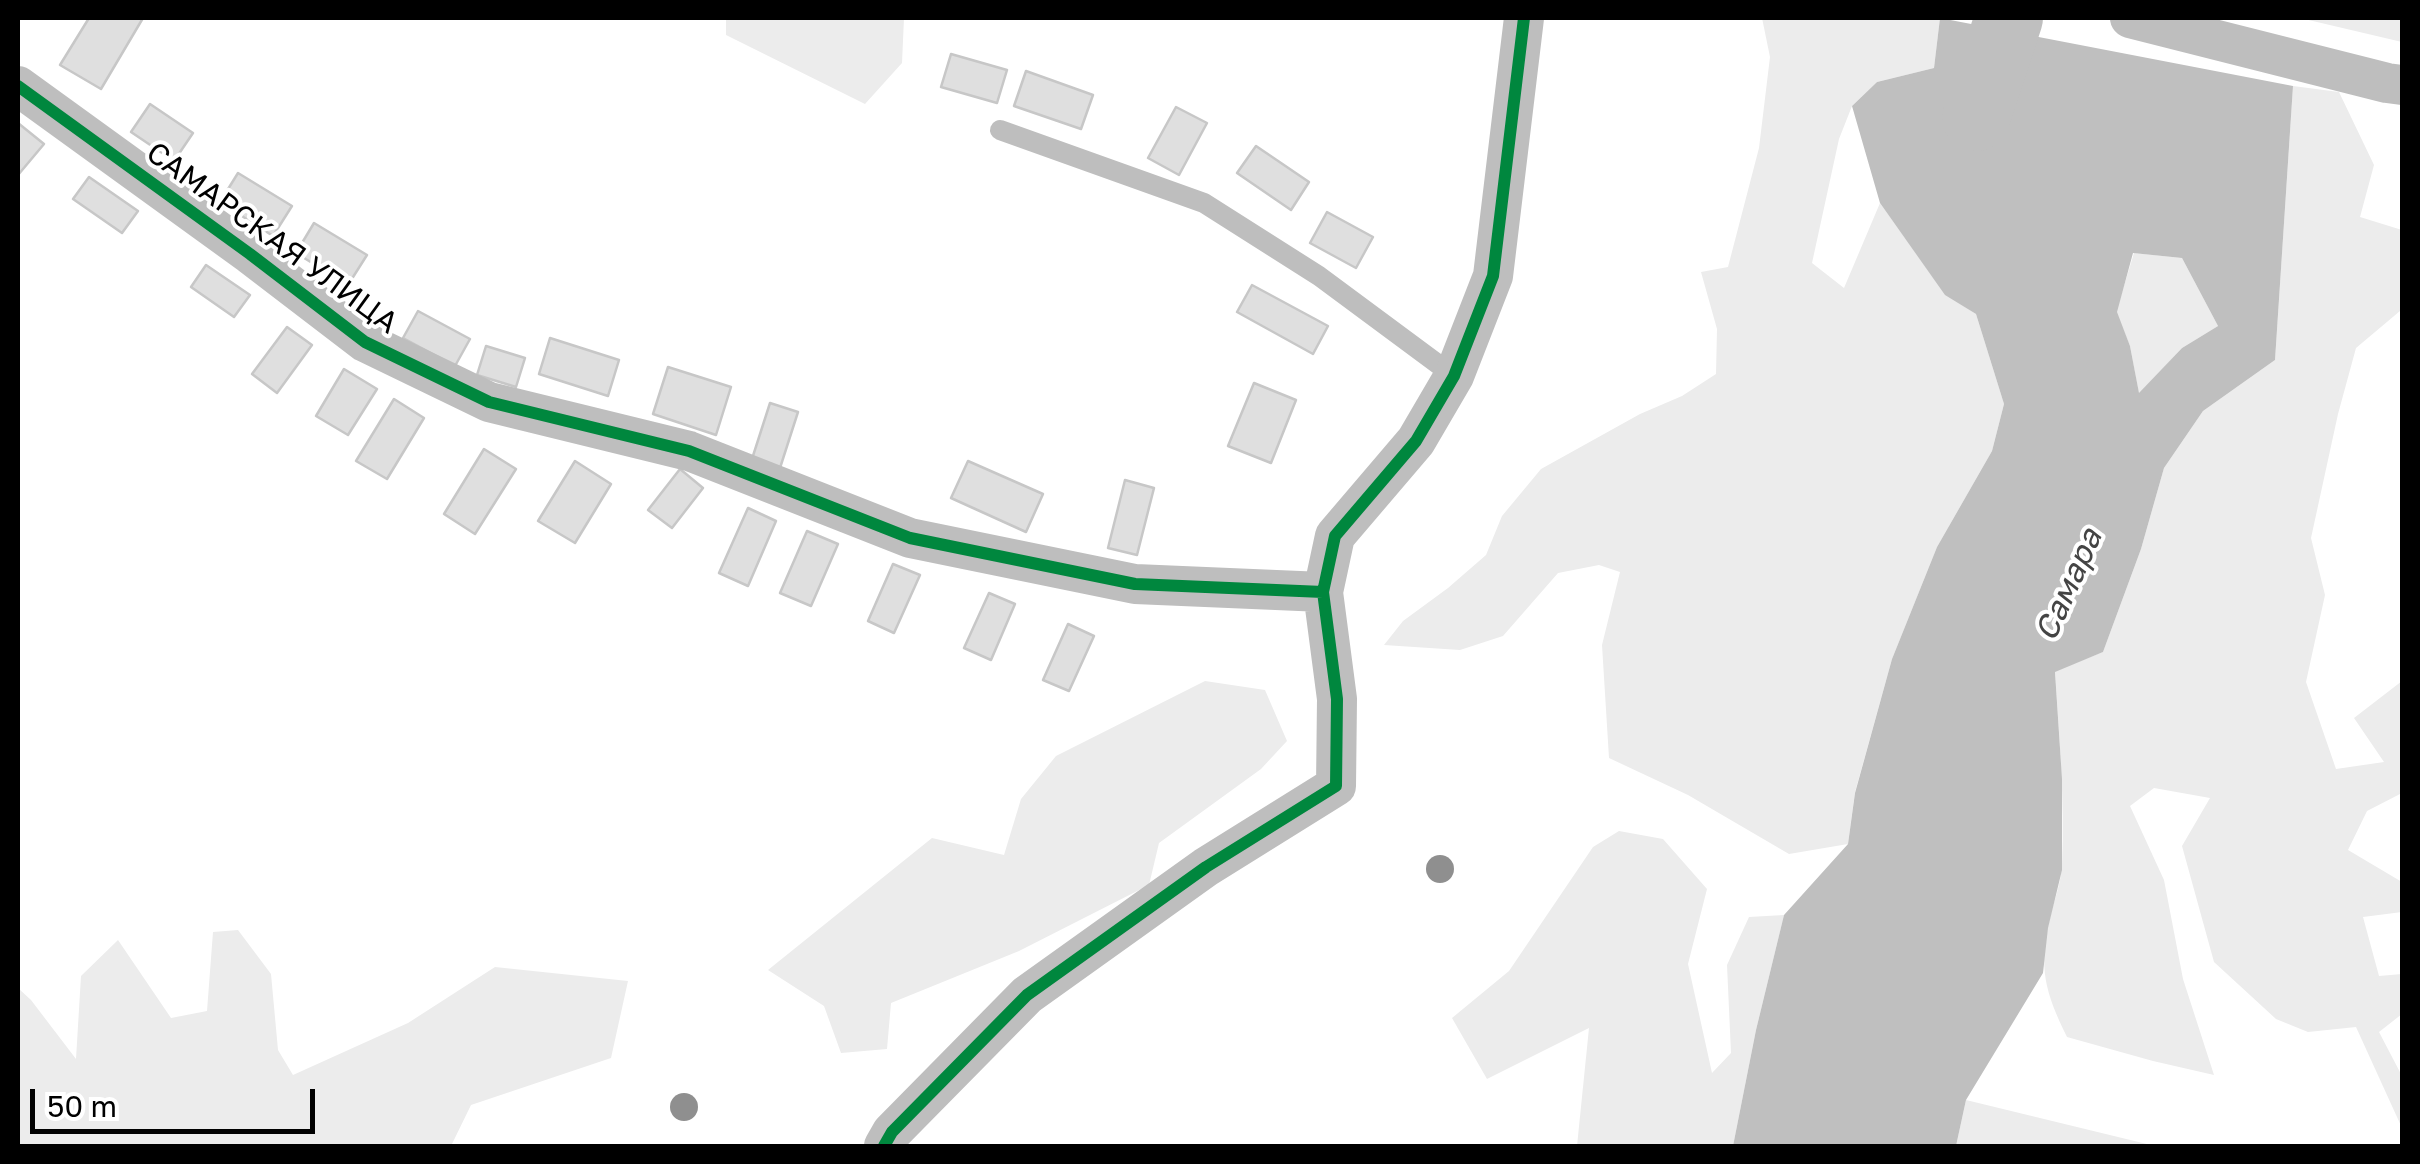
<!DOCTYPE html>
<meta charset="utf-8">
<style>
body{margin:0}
#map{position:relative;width:2420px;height:1164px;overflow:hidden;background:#fff;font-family:"Golos Text",sans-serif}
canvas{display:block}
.frame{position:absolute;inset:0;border:20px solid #000;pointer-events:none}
.scale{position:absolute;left:30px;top:1089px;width:285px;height:45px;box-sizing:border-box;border:5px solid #000;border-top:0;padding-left:12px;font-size:30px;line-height:35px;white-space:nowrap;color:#000;-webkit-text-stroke:8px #fff;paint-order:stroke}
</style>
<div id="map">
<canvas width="2420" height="1164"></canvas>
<div class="frame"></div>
<div class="scale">50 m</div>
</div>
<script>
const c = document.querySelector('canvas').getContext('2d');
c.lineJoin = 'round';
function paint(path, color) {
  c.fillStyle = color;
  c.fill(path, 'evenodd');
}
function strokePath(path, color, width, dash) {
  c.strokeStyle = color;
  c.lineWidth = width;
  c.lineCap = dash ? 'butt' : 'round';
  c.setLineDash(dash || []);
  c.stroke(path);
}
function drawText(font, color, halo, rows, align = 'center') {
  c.font = font + ' "Golos Text",sans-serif';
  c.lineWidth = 8;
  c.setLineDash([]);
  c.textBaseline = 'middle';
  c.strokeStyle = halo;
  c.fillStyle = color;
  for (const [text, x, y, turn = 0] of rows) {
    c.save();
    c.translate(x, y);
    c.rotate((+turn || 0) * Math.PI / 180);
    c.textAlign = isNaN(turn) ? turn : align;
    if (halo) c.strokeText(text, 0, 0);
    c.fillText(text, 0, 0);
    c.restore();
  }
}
paint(new Path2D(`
 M726,18h178l-2,45 -37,41 -139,-69z
 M1762,18h178l-6,50 -57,14 -25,24 -13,33 -27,124 32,25 36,-85 65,91 31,20 28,90 -12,47 -55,96 -45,112 -37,133 -7,52 -59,10 -101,-59 -79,-37 -7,-113 18,-73 -21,-7 -41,8 -55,63 -43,14 -76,-5 19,-24 45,-33 38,-33 16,-39 39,-47 99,-55 42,-18 34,-22 1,-45 -16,-57 27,-5 31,-119 11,-91z
 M2300,18h102v24z
 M2293,86l46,6 35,73 -14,52 42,13 -2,81 -44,37 -18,66 -27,124 14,57 -19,87 30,87 48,-7 -30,-44 48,-37v112l-35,18 -19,39 54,32v30l-39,5 16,59 23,-2v40l-23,18 23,44v52l-46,-101 -48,5 -32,-13 -62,-57 -32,-116 28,-48 -56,-10 -24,18 34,74 19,99 31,96 -61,-14 -86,-24c-22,-45 -29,-69 -17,-119 4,-17 11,-35 12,-53 3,-64 -3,-129 -7,-194l48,-19 38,-103 23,-81 39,-57 72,-51z
 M2134,253l48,5 36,68 -36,22 -43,46 -9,-48 -14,-34z
 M1205,681l60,9 22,51 -26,28 -102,74 -10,42 -130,66 -128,52 -4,46 -46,4 -17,-47 -56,-36 164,-132 72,17 17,-56 35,-43z
 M1619,831l44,8 44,50 -19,75 24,109 19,-20 -4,-88 22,-48 35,-2 -28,115 -23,116h-156l12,-118 -102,51 -35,-61 57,-47 84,-124z
 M238,930l33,44 7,76 15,25 115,-52 87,-56 133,14 -17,77 -140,47 -20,41h-433v-158l13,12 45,59 5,-83 37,-36 53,78 36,-7 6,-79z
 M1966,1100l189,46h-199z`), '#ececec');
paint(new Path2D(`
 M1940,18l353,68 -18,274 -72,51 -39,57 -23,81 -38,103 -48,20 7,107v91l-14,58 -5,45 -77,127 -10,46h-223l23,-116 28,-115 64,-71 7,-51 37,-134 45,-112 55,-96 12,-47 -28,-90 -31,-19 -65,-92 -28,-97 25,-24 57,-14zM2133,253l49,5 36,68 -36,22 -43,45 -9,-47 -13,-34z`), '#bfbfbf');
strokePath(new Path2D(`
 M1976,117l33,-99`), '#bfbfbf', 68);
const building = new Path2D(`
 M89,18h54l-42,71 -41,-24z
 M951,54l56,16 -10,33 -56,-16z
 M1026,71l67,24 -12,34 -67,-23z
 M150,104l43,29 -19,28 -43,-29z
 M1176,107l31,16 -28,52 -31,-17z
 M18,123l26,21 -26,31z
 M1256,146l53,36 -18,28 -54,-37z
 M238,173l54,33 -19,30 -53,-34z
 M89,177l49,34 -16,22 -49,-34z
 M1327,212l46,25 -17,31 -46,-25z
 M314,223l53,32 -19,30 -52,-32z
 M206,265l44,30 -16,22 -43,-30z
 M1252,285l76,41 -15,28 -76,-42z
 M418,311l52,28 -15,27 -52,-28z
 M287,327l25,18 -35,48 -25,-19z
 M550,338l69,22 -11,36 -69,-22z
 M486,346l39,12 -9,29 -39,-12z
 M668,367l63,20 -15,48 -63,-21z
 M344,369l33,20 -29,46 -32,-19z
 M1254,383l42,17 -25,63 -43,-17z
 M394,399l30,19 -37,61 -31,-18z
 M770,403l28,9 -18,56 -28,-9z
 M484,449l32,20 -41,65 -31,-20z
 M575,461l36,23 -36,59 -37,-22z
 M968,461l75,33 -17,38 -75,-34z
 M680,469l23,19 -31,40 -24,-18z
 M1125,480l29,8 -17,67 -29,-7z
 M748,508l28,13 -28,65 -29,-13z
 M807,531l31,13 -27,62 -31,-13z
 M893,564l27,11 -26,58 -26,-12z
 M989,593l26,11 -24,56 -27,-12z
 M1068,624l26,12 -25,55 -26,-11z`);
paint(building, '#dfdfdf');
strokePath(building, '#c7c7c7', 2.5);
strokePath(new Path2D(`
 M1000,130l204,73 115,73 135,100`), '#bebebe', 20);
strokePath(new Path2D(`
 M2130,18l257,65 15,2
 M18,86l232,168 115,88 124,60 200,49 221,87 225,46 188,8
 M884,1146l8,-14 135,-137 179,-128 130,-81 1,-87 -14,-107 12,-56 81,-95 38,-65 39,-100 31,-258`), '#bebebe', 40);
strokePath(new Path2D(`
 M18,86l232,168 115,88 124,60 200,49 221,87 225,46 188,8
 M884,1146l8,-14 135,-137 179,-128 130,-81 1,-87 -14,-107 12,-56 81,-95 38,-65 39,-100 31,-258`), '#00873e', 12);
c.fillStyle = '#8f8f8f';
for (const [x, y] of [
 [1440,869],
 [684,1107]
]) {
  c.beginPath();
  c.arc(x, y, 14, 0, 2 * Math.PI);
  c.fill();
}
drawText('30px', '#000', '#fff', [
 ["САМАРСКАЯ УЛИЦА",272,238,36]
]);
drawText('italic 32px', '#444', '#fff', [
 ["Самара",2069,585,-66]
]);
</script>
